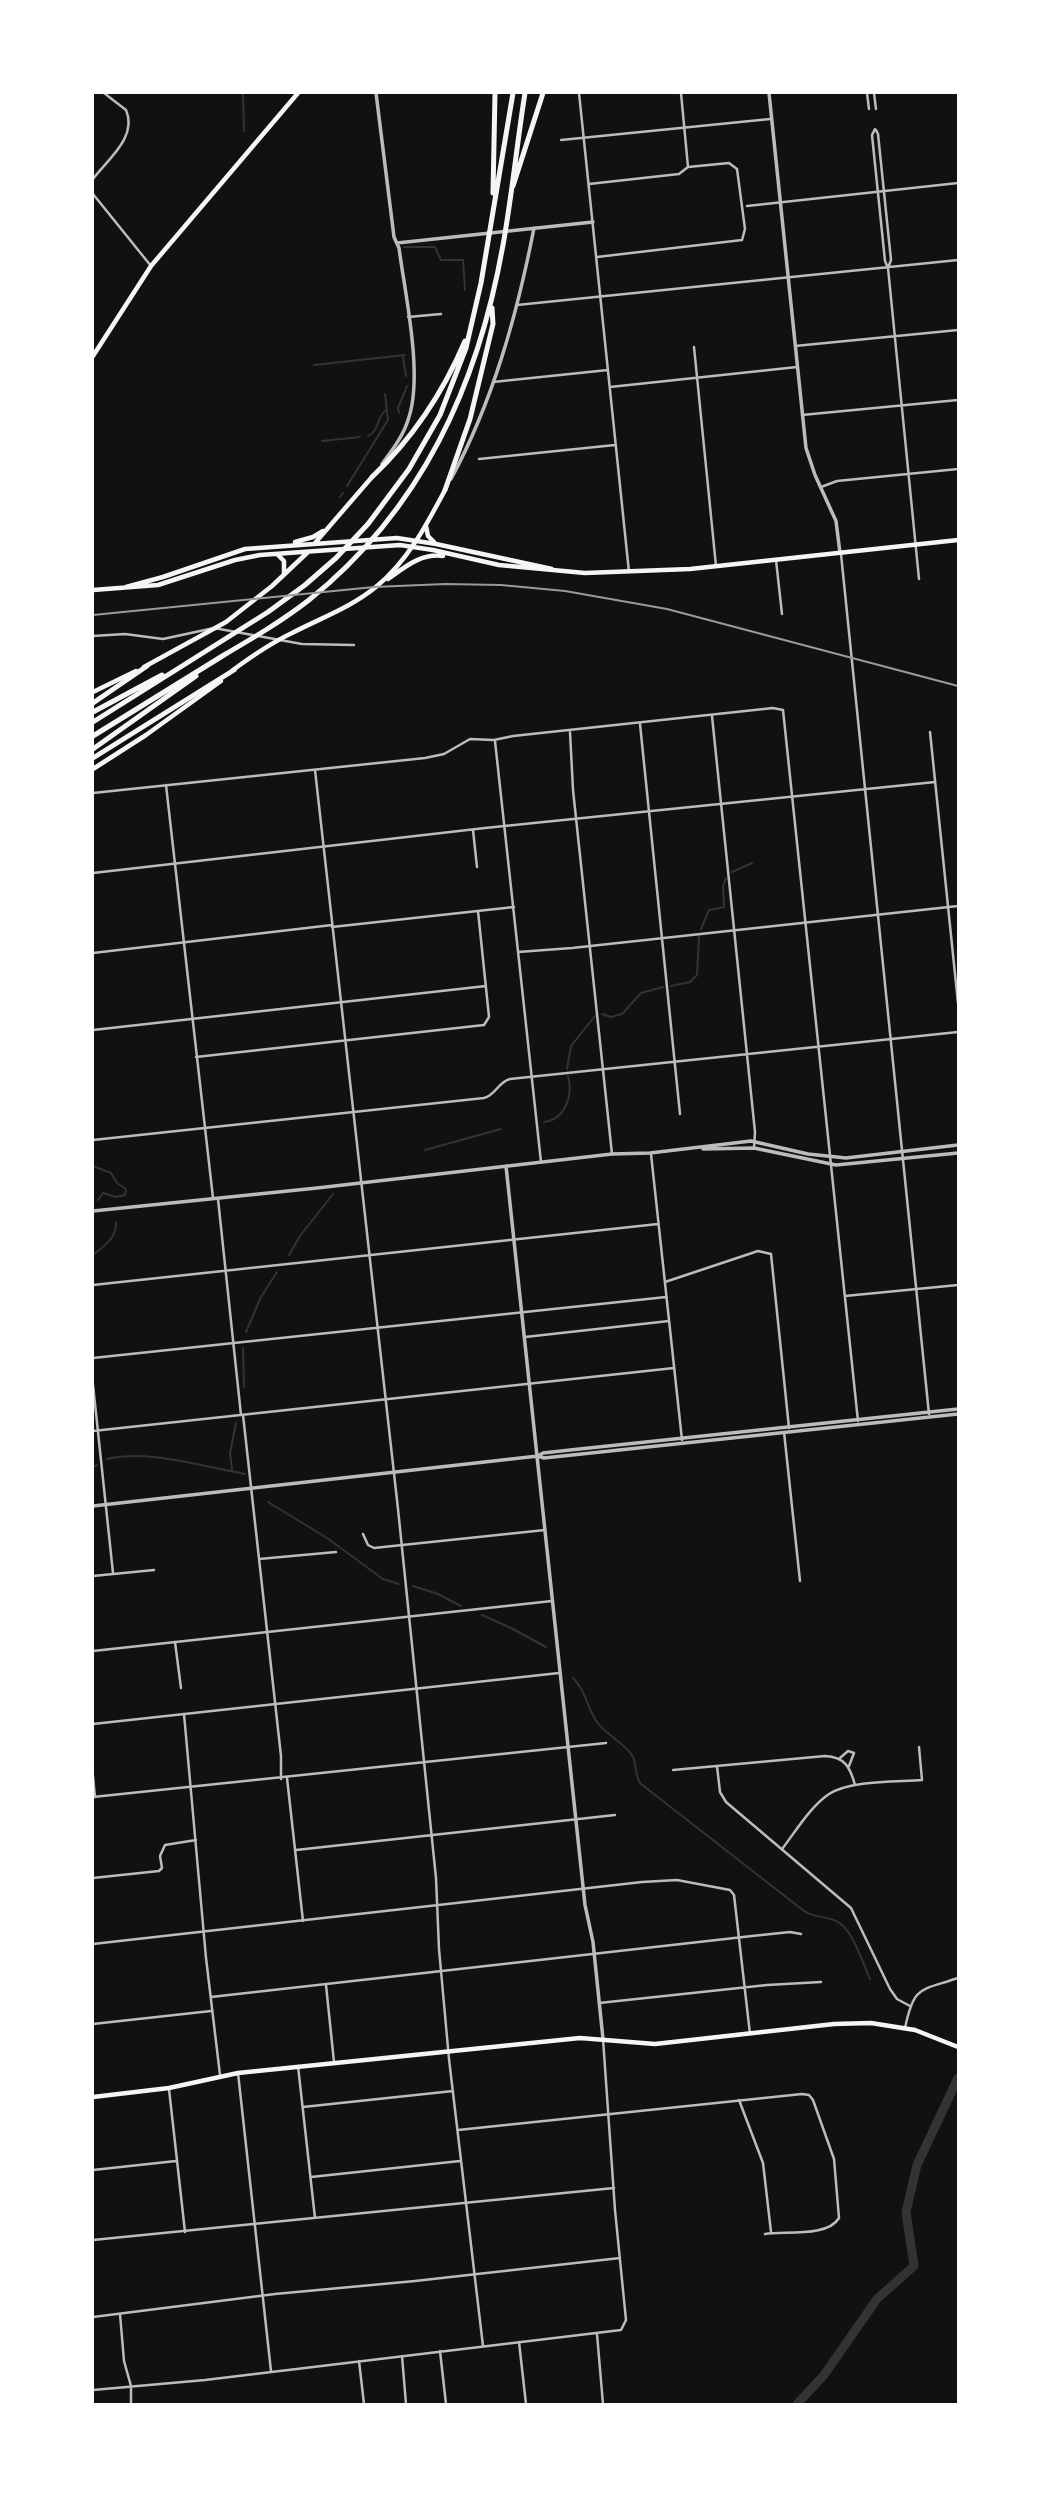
<!DOCTYPE html>
<style>
body{margin:0}
#map{position:relative;width:1051px;height:2497px;overflow:hidden;background:#111;font-family:"Sofia Sans Condensed",sans-serif}
canvas{display:block}
.frame{position:absolute;inset:0;border:94px solid #fff;pointer-events:none}
</style>
<div id="map">
<canvas width="1051" height="2497"></canvas>
<div class="frame"></div>
</div>
<script>
const c = document.querySelector('canvas').getContext('2d');
c.lineJoin = 'round';
function strokePath(path, color, width, dash) {
  c.strokeStyle = color;
  c.lineWidth = width;
  c.lineCap = dash ? 'butt' : 'round';
  c.setLineDash(dash || []);
  c.stroke(path);
}
strokePath(new Path2D(`
 M243,93l1,38
 M404,247h31l6,13h22l2,30
 M403,357l3,19
 M314,365l91,-10
 M399,413l-1,-5 9,-22
 M368,436c12,-5 8,-19 18,-26
 M322,441l38,-4
 M347,486l41,-66 -3,-26
 M340,497l3,-4
 M732,872l20,-9
 M701,929l8,-19 15,-3 -1,-21 3,-8
 M671,986l19,-4 7,-7 2,-38
 M602,1014l9,3 11,-3 19,-21 22,-6
 M567,1069l4,-23 24,-30
 M544,1122c22,-3 29,-27 24,-46
 M425,1150l76,-21
 M93,1166l18,7 6,10 9,6 -1,6 -9,2 -13,-4 -5,7
 M93,1255c11,-9 24,-17 23,-33
 M289,1255l11,-19 33,-42
 M246,1332l15,-35 16,-25
 M243,1348l1,39
 M107,1459c42,-10 96,8 138,15
 M93,1467l4,-2
 M232,1470l-2,-17 6,-30
 M268,1502l59,36 56,41 16,5
 M413,1586l25,8 23,12
 M482,1615l29,13 35,19
 M573,1678c14,14 13,29 24,44 9,13 29,22 36,35 4,9 1,18 8,27l163,127c11,7 21,5 32,10 16,6 27,43 34,58`), '#333', 2);
strokePath(new Path2D(`
 M797,2404l27,-29 53,-76 37,-33 -8,-54 11,-47 41,-87`), '#333', 9);
strokePath(new Path2D(`
 M579,93l50,479
 M681,93l7,74
 M867,93l2,16
 M874,93l2,16
 M875,129l-3,6 13,126 3,7 31,311
 M876,130l2,4 13,126 -3,8
 M561,140l209,-21
 M93,179c14,-19 45,-42 33,-69l-22,-17
 M589,184l90,-10 9,-7
 M93,194l58,72
 M747,206l211,-23
 M597,257l145,-17 3,-11 -8,-60 -8,-6 -41,4
 M517,305l441,-45
 M408,317l33,-3
 M795,346l163,-16
 M694,347l22,219
 M493,382l115,-12
 M610,387l187,-20
 M802,415l156,-15
 M479,459l136,-14
 M821,487l16,-6 121,-12
 M841,554l88,860
 M776,560l6,54
 M93,636l32,-2 38,5 51,-11 88,16 52,1
 M712,716l43,416 -1,16
 M640,724l40,390
 M570,732l3,58 39,364
 M930,732l28,271
 M495,741l46,421
 M315,770l83,739 38,369 3,71 10,110 34,287
 M166,785l47,413
 M93,793l332,-35 19,-4 26,-15 24,1 19,-4 260,-28 10,2 75,711
 M473,830l4,37
 M93,873l392,-45 450,-46
 M332,927l182,-20
 M518,952l54,-4 386,-42
 M93,953l239,-28
 M93,1030l393,-44
 M196,1057l288,-32 5,-8 -11,-106
 M93,1140l391,-42c12,-3 14,-16 26,-19l448,-47
 M651,1154l31,286
 M218,1199l23,216
 M665,1282l93,-31 13,3 18,174
 M93,1285l565,-61
 M845,1296l113,-11
 M525,1337l144,-16
 M93,1358l573,-61
 M93,1385l20,188
 M243,1415l38,341v23
 M93,1431l581,-63
 M784,1432l16,149
 M363,1534l5,11 6,3 171,-18
 M259,1559l77,-7
 M93,1576l61,-6
 M175,1642l6,46
 M93,1651l459,-50
 M184,1714l22,244 14,117
 M93,1724l466,-51
 M840,1758l8,-7 6,2 -5,13
 M717,1766l3,26 6,10 125,106 39,81 7,10 13,7
 M673,1770l152,-14c20,1 25,11 30,29
 M93,1776l2,21
 M287,1778l16,143
 M93,1797l513,-54
 M782,1849c14,-18 28,-42 47,-55 22,-14 67,-12 93,-14l-3,-33
 M296,1850l319,-35
 M93,1878l66,-7 3,-3 -2,-12 5,-11 31,-5
 M93,1944l549,-62 35,-2 53,10 4,5 16,139
 M326,1985l8,77
 M211,1997l541,-61 38,-4 11,2
 M599,2003l168,-18 54,-3
 M93,2024l118,-13
 M905,2028c9,-43 15,-37 53,-50
 M298,2066l17,152
 M238,2073l33,298
 M169,2089l16,143
 M739,2100l24,63 8,69
 M303,2107l150,-16
 M458,2130l344,-36 7,1 4,5 21,59 5,59c-11,19 -53,13 -74,16
 M93,2170l83,-9
 M311,2177l149,-16
 M93,2240l521,-52
 M120,2314l4,47 7,25v18
 M93,2317l182,-23 140,-13 205,-23
 M597,2334l6,70
 M519,2342l7,62
 M440,2351l6,53
 M402,2356l4,48
 M359,2361l5,43
 M93,2390l112,-10 416,-50 5,-10 -11,-110 -12,-171`), '#bcbcbc', 2.5);
strokePath(new Path2D(`
 M376,93l18,144 5,11c6,46 24,125 10,169 -5,18 -16,32 -27,47
 M769,93l37,355 9,27 21,46 4,32
 M397,243l196,-21
 M451,479c42,-78 66,-164 83,-251
 M703,1149l51,-1 82,17 122,-12
 M506,1166l79,739 8,37 10,97
 M93,1211l224,-23 295,-34 38,-1 101,-12 57,13 38,4 112,-13
 M538,1456l6,2 414,-44
 M93,1506l445,-50 5,-3 27,-3 388,-41`), '#bcbcbc', 3.5);
strokePath(new Path2D(`
 M426,526l2,10 6,6
 M295,542l18,-5 10,-6
 M315,543l57,-66
 M278,555l6,6v13
 M388,579c17,-12 33,-26 55,-23
 M126,587l37,-10 82,-28 152,-11 39,6 116,25
 M93,590l65,-5 77,-25 25,-5 140,-10 33,5 66,15 86,8 105,-4 268,-29
 M144,667l82,-45 46,-36 36,-34
 M233,670c19,-14 38,-27 59,-37 29,-15 60,-26 85,-47 30,-24 50,-62 68,-96
 M93,692l43,-21
 M93,769l53,-34 75,-54
 M93,2097l76,-9 69,-15 342,-35 75,6 179,-20 37,-1 44,7 43,17`), '#f5f5f5', 4.5);
strokePath(new Path2D(`
 M93,356l58,-90 147,-173`), '#f5f5f5', 4.5);
strokePath(new Path2D(`
 M513,186l30,-93
 M493,193l2,-100
 M372,477c41,-39 71,-84 93,-136
 M445,490l25,-71 23,-95 -1,-16
 M93,703l54,-37
 M93,712l69,-37
 M93,722l175,-110 37,-27 31,-27 32,-34 41,-55 31,-54 26,-67 15,-65 32,-190
 M93,736c43,-27 87,-54 131,-81 29,-17 58,-34 85,-55 112,-90 169,-214 194,-355 9,-50 14,-102 22,-152
 M93,749l103,-73
 M93,758l141,-88`), '#f5f5f5', 5);
strokePath(new Path2D(`
 M93,615l281,-28 71,-3 56,1 64,6 102,18 291,77`), '#9a9a9a', 2);
</script>
